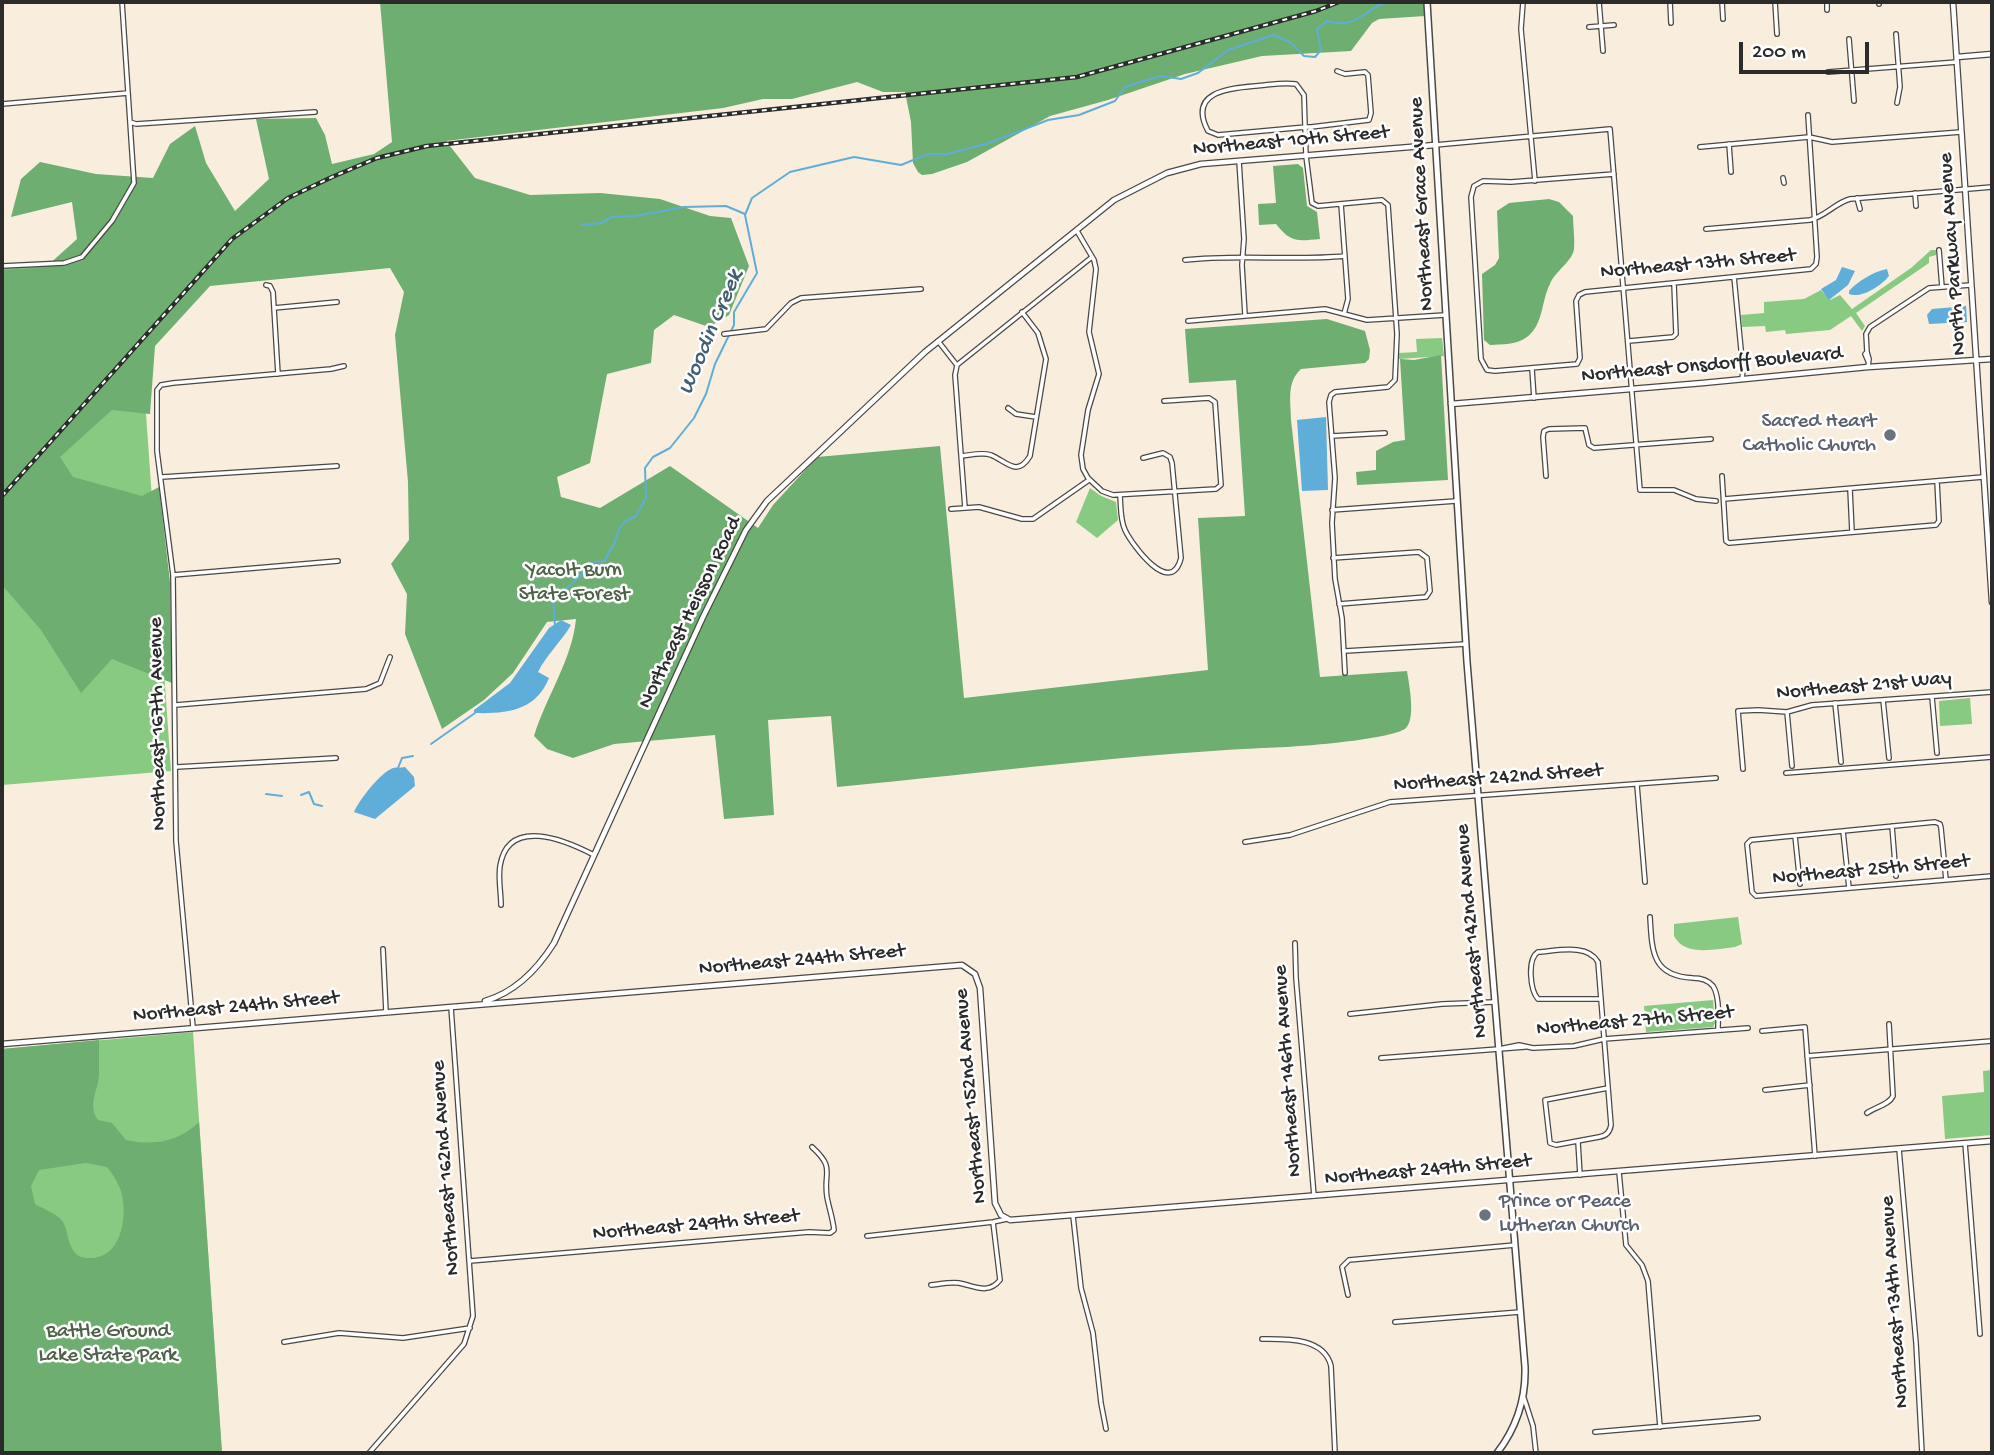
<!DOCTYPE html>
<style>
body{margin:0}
#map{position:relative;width:1994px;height:1455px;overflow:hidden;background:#f9edde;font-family:"Gochi Hand",sans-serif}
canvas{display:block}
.frame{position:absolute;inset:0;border:4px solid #2b2b2b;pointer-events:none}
.scale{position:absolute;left:1739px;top:42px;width:130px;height:32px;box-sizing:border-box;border:4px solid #2b2b2b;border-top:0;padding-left:9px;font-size:21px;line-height:24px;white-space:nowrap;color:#2b2b2b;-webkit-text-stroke:5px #fff;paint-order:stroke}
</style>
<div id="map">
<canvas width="1994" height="1455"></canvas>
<div class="frame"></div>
<div class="scale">200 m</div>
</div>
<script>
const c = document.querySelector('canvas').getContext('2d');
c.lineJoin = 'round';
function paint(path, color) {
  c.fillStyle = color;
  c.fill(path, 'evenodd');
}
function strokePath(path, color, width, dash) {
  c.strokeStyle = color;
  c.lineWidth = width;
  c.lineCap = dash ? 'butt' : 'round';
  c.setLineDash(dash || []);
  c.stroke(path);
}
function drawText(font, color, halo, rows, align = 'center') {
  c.font = font + ' "Gochi Hand",sans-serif';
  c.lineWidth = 5;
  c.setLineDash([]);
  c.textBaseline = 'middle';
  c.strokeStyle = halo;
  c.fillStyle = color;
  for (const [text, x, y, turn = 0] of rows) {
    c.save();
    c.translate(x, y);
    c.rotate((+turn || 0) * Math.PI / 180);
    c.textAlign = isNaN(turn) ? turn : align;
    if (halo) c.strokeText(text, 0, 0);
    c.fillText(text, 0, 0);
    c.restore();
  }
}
paint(new Path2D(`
 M1931,250h6l-1,5 -7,2v6l-73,50 9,13 -3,5 -11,-15 -21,14 -44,4 -1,-4 -19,2 -1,-6 -23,1 -1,-12 23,-2v-11l40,-3 17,-9 9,10 10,-5 12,14 59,-41z
 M135,256l36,515 -169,14v-518z
 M1442,338l2,18 -45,3v-6l18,-1 -1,-13z
 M1090,488l11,8 15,6 2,18 -21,18 -21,-16z
 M1970,698l2,26 -32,2 -1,-25z
 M1738,917l4,27 -7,3c-20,2 -50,10 -61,-11v-12z
 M1713,1000l2,23 -2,4 -67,5 -2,-26z
 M193,1032l29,421h-220v-404z
 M1992,1070v65l-47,4 -3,-43 42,-4 -1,-21z`), '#88ca82');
paint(new Path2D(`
 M380,2h1044l1,14 -46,3 -7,4 -21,28 -89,5 -77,18 -77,26 -58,16 -83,46 -35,12 -10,1 -4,-3 -5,-9 -2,-41 -6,-30h-22l-26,-10 -65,17h-29l-40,9 -277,33 29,37 55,17 70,-2 60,6 50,17 21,2 18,48 -20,49 -20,12 -35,-12 -20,15 -3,33 -44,11 -17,89 -33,14 4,20 39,11 70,-42 88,62 15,-23 44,-48 123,-11 24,252 244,-28 -10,-152 47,-2 -9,-136 -47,3 -4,-54 142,-10 38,12 5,19 -1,9 -4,4 -64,6c-15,14 -10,32 -10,51l29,257 87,-6c2,13 9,47 -1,57 -12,11 -100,18 -120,19 -150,6 -300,26 -449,40l-6,-71 -63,4 6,95 -50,4 -9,-84 -101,9 -41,14 -26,-9 -13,-13c12,-39 38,-76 42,-117l-29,3 -34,51 -29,27 -42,29 -37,-95 2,-40 -16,-30 18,-24 -1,-58 -13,-147 9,-43 -14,-24 -180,18 -55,60 -5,68 -38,-4 -52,47 13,20 69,19 17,-9 11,95 2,101 -60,-24 -31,34 -40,-63 -39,-45v-315l44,-3 31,-28 -5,-37 -61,15 10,-38 19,-17 56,12 57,4 17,-34 25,-18 11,37 29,48 34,-32 -13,-60 60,-1 9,17 7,29 42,-10 18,-12z
 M1298,164l5,4 4,38 10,6 3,27c-23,2 -29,4 -44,-15l-17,1 -1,-21 18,-1 -3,-37z
 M1549,199l10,3 14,14c0,10 2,22 1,33 -2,13 -19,22 -24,35 -9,17 -6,40 -23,53 -10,8 -25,7 -37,8l-6,-5 -2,-66 13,-9 4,-7 -2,-47 12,-8z
 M1441,355l7,125 -91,5 -1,-13 20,-2v-19l17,-9 12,-2 -5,-81 14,1z
 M99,1040c0,12 0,24 0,35 -1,16 -12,30 -1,45l14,3 14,17c27,6 53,2 73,-18l23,331h-220v-404zM86,1163l21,4c7,9 15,21 16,34 3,20 -3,54 -29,57 -4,0 -11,0 -15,-2 -12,-8 -10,-24 -16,-34 -5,-8 -20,-13 -28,-18l-4,-18 8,-16z`), '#6eae70');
paint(new Path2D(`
 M1842,267l13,4 -7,14 -19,15 -8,-11 15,-9z
 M1887,269l2,7c-8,10 -28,23 -40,18v-3c8,-9 25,-20 38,-22z
 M1966,306l1,16 -38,2 -2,-9 5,-6z
 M1326,417l2,73 -26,1 -5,-71z
 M561,620l10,5c-10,17 -24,29 -33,47l11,6c-13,33 -43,36 -75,35v-3l36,-27 39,-55z
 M405,767l9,10 1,9 -40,33 -21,-7c6,-13 26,-39 39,-44 4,-1 8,0 12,-1z`), '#5faed9');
strokePath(new Path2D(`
 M582,225l19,-2 11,-6 23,-1 49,-9 42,-1 19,8
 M555,626l-2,-25 42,-39 10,-1c2,-8 8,-13 10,-20 4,-13 6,-20 20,-24l11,-19 -1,-30 8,-11 17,-9 24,-30 12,-24 9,-30 19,-39v-13l23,-39 -12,-58 7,-17 38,-26 64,-15 47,8 27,-11h19l42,-11 59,-23 31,-5 36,-14 10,-14 15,-5 21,-6 20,3 17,-6 30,-23 45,-15 17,7 14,14 11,1 6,-7 -4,-21 10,-8c29,9 36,-11 60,-19
 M431,744l44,-31
 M398,768l4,-10 11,-2
 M266,794l16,2
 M301,795l8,-3 5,12 8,2`), '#5faed9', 2);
const minor = new Path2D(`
 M1523,2l-2,27 14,152
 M1599,2l4,49
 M1670,2l1,21
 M1722,2l1,17
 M1775,2l2,32
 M1827,2v8
 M1879,2v2
 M1589,27l25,-2
 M1896,34l4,53 -3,16
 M1849,39l5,62
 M1337,71l8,3 20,-2 3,3 3,38 -2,7 -58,7h-5l-88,8 -10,-4c-21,-40 23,-43 48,-45 13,-1 27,-4 40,-2l8,11 2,61 6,47 6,3 64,-6 6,5 9,129 -2,46 -7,7 -53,5 -4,3 -2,7 6,76 -3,45 3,56 7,39 3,55
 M1828,72l129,-10
 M2,104l126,-11
 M130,122l6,2 179,-12
 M1729,144l2,28
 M1435,145l175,-16 30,361h34l22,9 20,2
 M1700,147l109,-10 23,5 129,-10
 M1239,161l5,78 -2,26 3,50
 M1614,174l-103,8 -28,-1 -9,5 -3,11 10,162 6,11 8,1 82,-7 3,-6 -4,-57 3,-6 6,-3 226,-23 5,-5 1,-7 -9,-142
 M1783,178l1,5
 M1915,193l1,13
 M1857,198l3,11
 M1341,204l7,95 -4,15
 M1706,229l104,-9c16,-4 25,-17 40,-21l142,-12
 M1077,231l17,29 2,9 -7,63 10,42 -11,36 -7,45 2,14 5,9 14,13 11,4 103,-6 5,-4 -6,-83 -6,-4 -45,3
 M1939,250l3,37
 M1185,260c53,-6 106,1 160,-4
 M2,266l62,-3 18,-6 30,-36 22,-38 -12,-181
 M1734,277l9,93 -1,9
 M266,285l4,1 3,6 5,82
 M274,308l63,-6
 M1188,321l137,-12 42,11 78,-5
 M724,334l42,-5 25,-26 10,-5 120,-9
 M938,341l18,23
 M1629,341l44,-4 3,-3 -2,-50
 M1867,352l2,7 -1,8
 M1868,361l-3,-7 2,-2 -1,-18 4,-7 59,-39 42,-3
 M957,365l135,-108
 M957,365l-2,10 10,133
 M1532,369l2,29
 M1008,408l8,6 20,3
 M1332,436l53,-3
 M962,456c9,-1 20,-4 29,-1 15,6 26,23 39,1l16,-97 -8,-26 -16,-21
 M1546,476l-3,-39 1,-6 5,-2 36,-1 4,17 5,3 117,-9
 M1722,476l4,65 3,2 207,-18 3,-4 -2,-40
 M162,477l175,-11
 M1850,489l2,43
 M1120,496c1,11 0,23 5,34 7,15 46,68 56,28l-9,-95 -2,-6 -7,-4 -20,5
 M1724,499l259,-22
 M951,509l28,-2 43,12h11l56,-39
 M1332,510l124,-9
 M1333,558l86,-6 8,6 3,33 -4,6 -87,7
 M173,575l165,-14
 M1345,651l121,-7
 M1932,697l5,56
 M1883,700l6,58
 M1835,703l6,59
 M176,705l190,-16 14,-6 10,-26
 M1787,712l5,54
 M177,767l159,-9
 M1743,769l-5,-58 20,-1 29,2 25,-7 180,-13
 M1786,773l206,-16
 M1637,785l8,97
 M1892,826l4,50
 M1843,831l6,57
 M1795,836l5,48
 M1245,842l45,-7 100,-33 326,-24
 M1946,880l-5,-52 -1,-4 -5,-2 -184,18 -4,4 5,48 4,4 236,-20
 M501,905c0,-13 -3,-26 -1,-39 8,-50 65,-26 94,-11
 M1650,917c2,35 2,59 43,61 8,0 15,2 20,8 7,11 5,31 5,43
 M1295,943l1,35 18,218
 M383,949l3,63
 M1601,999h-63c-8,-9 -11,-40 0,-47 18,-1 50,-9 60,10l13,163c-1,7 -5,11 -12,12l-43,8 -6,-2 -5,-43 63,-12
 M1350,1014l92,-10 52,-2
 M193,1027l-17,-186 -3,-266 -16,-124v-61l4,-5 12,-2 158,-14 13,-3
 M1762,1031l43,-4 10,129
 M1499,1049l20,-4 14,3 41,-2 30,-7 144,-11
 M1807,1056l185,-15
 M1381,1058l144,-11
 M1765,1090l45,-5
 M1867,1113c8,-6 22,-8 26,-17l-4,-72
 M1578,1142l2,33
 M1965,1143l15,191
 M1899,1149l17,194 6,110
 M1619,1172l7,73 16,20 6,16 12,146
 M1073,1216l8,72 12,45 8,70 5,26
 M867,1236l126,-14 14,-3
 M470,1261l339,-29 21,1 4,-3c-1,-11 -5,-22 -7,-33 -4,-26 9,-28 -15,-50
 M931,1285c9,-1 19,-3 28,-2 16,3 29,12 41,-3l-7,-58
 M1348,1295l-6,-28 7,-7 166,-15
 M1395,1322l125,-10
 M1262,1339c23,0 62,-2 69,27l4,87
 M284,1342l55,-9 64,5 67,-10
 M1524,1398l9,28 3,27
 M1595,1432l163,-14
 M369,1453l95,-109 9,-28 -22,-309`);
const tertiary = new Path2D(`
 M1953,2l39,600
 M1957,57l35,-3
 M1451,404l252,-21 165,-16 124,-8
 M485,1001c31,-9 52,-31 69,-58l149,-326 43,-87 21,-29 158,-149 189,-152 53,-27 34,-9 234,-19
 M2,1044l960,-79 13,9 5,14 15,215 6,12 9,5 982,-79`);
const secondary = new Path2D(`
 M1427,2l40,660 58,705c1,33 -8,60 -28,86`);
strokePath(minor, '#4a4846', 6);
strokePath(tertiary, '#4a4846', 7);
strokePath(secondary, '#4a4846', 8);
strokePath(minor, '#fff', 3.5);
strokePath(tertiary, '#fff', 4.5);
strokePath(secondary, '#fff', 5);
const rail = new Path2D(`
 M2,496l230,-257 56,-41 44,-21 45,-19 50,-12 650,-69 239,-66 23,-9`);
strokePath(rail, '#2b2b2b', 4.5);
strokePath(rail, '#fff', 2, [5]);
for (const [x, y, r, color] of [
 [1890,435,7,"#6b7280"],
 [1485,1215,7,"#6b7280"]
]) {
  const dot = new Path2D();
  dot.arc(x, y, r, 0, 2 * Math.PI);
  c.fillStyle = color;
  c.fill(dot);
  strokePath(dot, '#fff', 2.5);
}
drawText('21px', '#2b2b2b', '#fff', [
 ["Northeast 10th Street",1291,142,-5],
 ["Northeast Grace Avenue",1423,204,-93],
 ["North Parkway Avenue",1954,254,-94],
 ["Northeast 13th Street",1698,265,-5],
 ["Northeast Onsdorff Boulevard",1712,366,-5],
 ["Northeast Heisson Road",691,613,-64],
 ["Northeast 21st Way",1864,687,-5],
 ["Northeast 167th Avenue",159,724,-91],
 ["Northeast 242nd Street",1498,779,-4],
 ["Northeast 25th Street",1871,871,-5],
 ["Northeast 142nd Avenue",1473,931,-95],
 ["Northeast 244th Street",802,961,-5],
 ["Northeast 244th Street",236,1008,-5],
 ["Northeast 27th Street",1635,1022,-5],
 ["Northeast 146th Avenue",1289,1071,-94],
 ["Northeast 152nd Avenue",972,1096,-95],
 ["Northeast 162nd Avenue",447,1168,-94],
 ["Northeast 249th Street",1428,1171,-5],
 ["Northeast 249th Street",696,1226,-5],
 ["Northeast 134th Avenue",1896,1302,-94]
]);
drawText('21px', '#5b616d', '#fff', [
 ["Sacred Heart",1876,423],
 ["Catholic Church",1876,447],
 ["Prince or Peace",1499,1203,"left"],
 ["Lutheran Church",1499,1227,"left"]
], 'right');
drawText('21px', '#4c6349', '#fff', [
 ["Yacolt Burn",574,572],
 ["State Forest",574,596],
 ["Battle Ground",108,1333],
 ["Lake State Park",108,1357]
]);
drawText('italic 23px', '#405f71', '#fff', [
 ["Woodin Creek",712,333,-67]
]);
</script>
